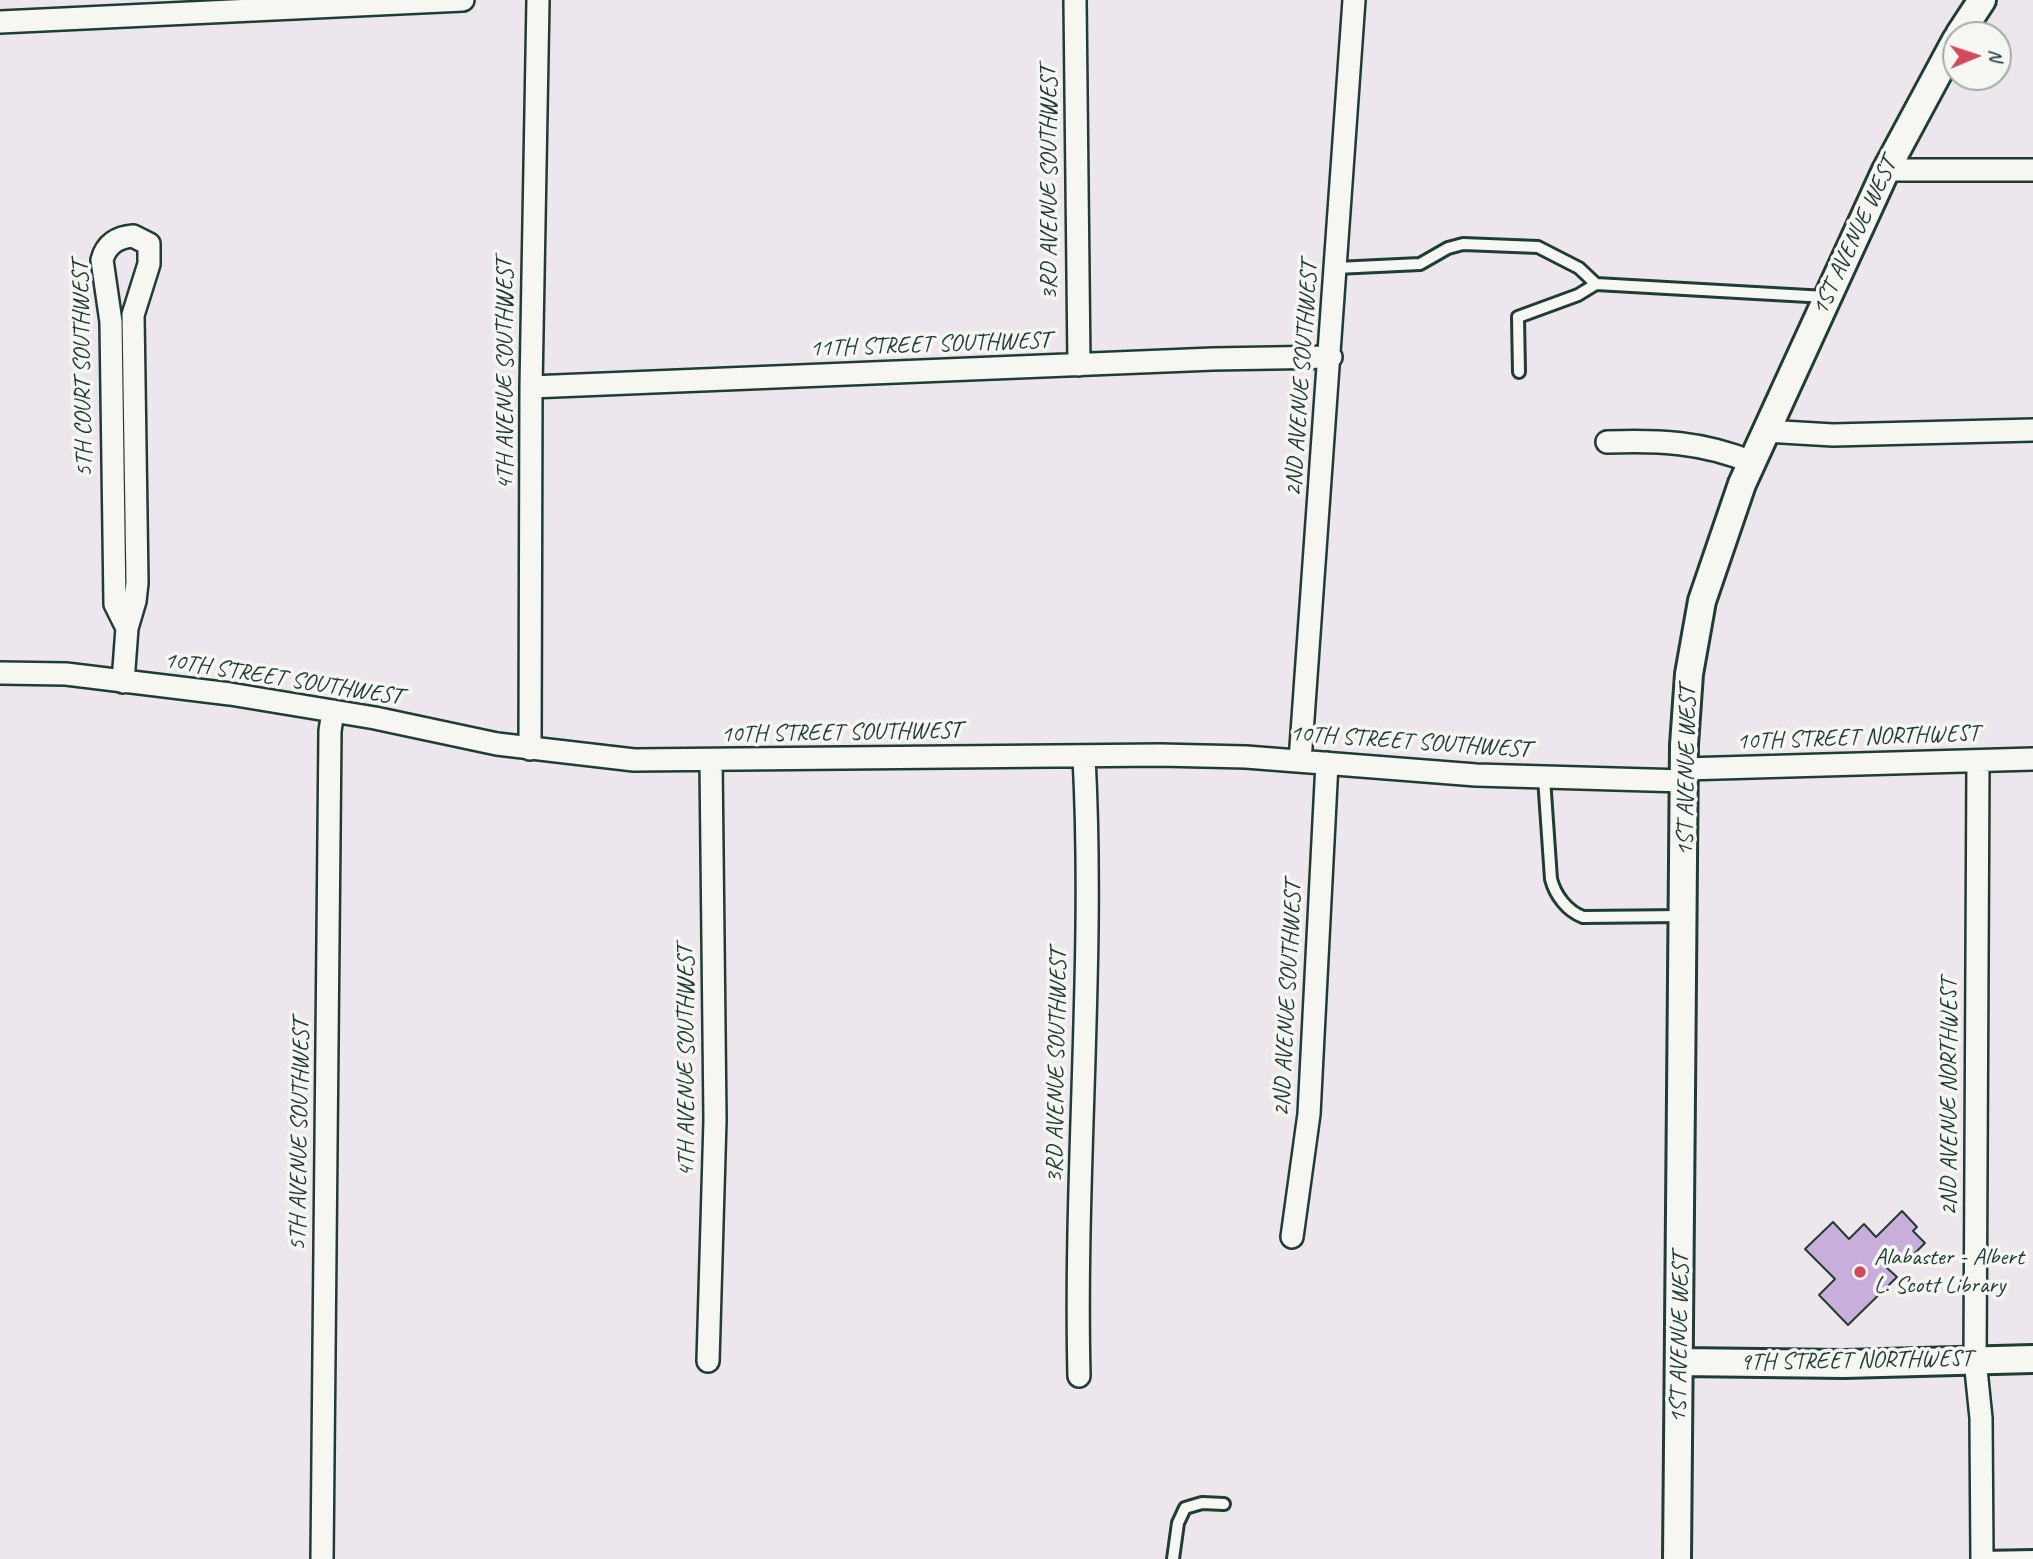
<!DOCTYPE html>
<style>
body{margin:0}
#map{position:relative;width:2033px;height:1559px;overflow:hidden;background:#ede7ed;font-family:Caveat,sans-serif}
canvas{display:block}
.north{position:absolute;left:1942px;top:21px;width:70px;height:70px;box-sizing:border-box;background:#f6f6f2;border:2px solid #a0aca6;border-radius:50%;rotate:88deg;font-size:19px;font-weight:700;line-height:28px;text-align:center;color:#1f3d34}
.north::after{content:'';display:block;margin:auto;width:24px;height:32px;background:#d1495b;clip-path:polygon(50% 0,100% 100%,50% 72%,0 100%)}
</style>
<div id="map">
<canvas width="2033" height="1559"></canvas>
<div class="north">N</div>
</div>
<script>
const c = document.querySelector('canvas').getContext('2d');
c.lineJoin = 'round';
function paint(path, color) {
  c.fillStyle = color;
  c.fill(path, 'evenodd');
}
function strokePath(path, color, width, dash) {
  c.strokeStyle = color;
  c.lineWidth = width;
  c.lineCap = dash ? 'butt' : 'round';
  c.setLineDash(dash || []);
  c.stroke(path);
}
function drawText(font, color, halo, rows, align = 'center') {
  c.font = font + ' Caveat,sans-serif';
  c.lineWidth = 7;
  c.setLineDash([]);
  c.textBaseline = 'middle';
  c.strokeStyle = halo;
  c.fillStyle = color;
  for (const [text, x, y, turn = 0] of rows) {
    c.save();
    c.translate(x, y);
    c.rotate((+turn || 0) * Math.PI / 180);
    c.textAlign = isNaN(turn) ? turn : align;
    if (halo) c.strokeText(text, 0, 0);
    c.fillText(text, 0, 0);
    c.restore();
  }
}
const building = new Path2D(`
 M1902,1211l15,16 -4,4 12,12 -22,22 -7,-7 -10,9 11,10 -49,48 -29,-30 16,-16 -30,-30 28,-27 16,17 15,-15 12,13z`);
paint(building, '#c9adda');
strokePath(building, '#1f3d34', 2);
const service = new Path2D(`
 M1336,268l84,-4 28,-16 15,-4 75,3 41,21 17,16 230,13
 M1519,372l-1,-55 60,-22 18,-11
 M1544,778l7,101c4,16 16,32 32,38l100,-1
 M1982,1557l51,-1
 M1173,1559l5,-36 7,-15 17,-5 22,1`);
const minor = new Path2D(`
 M1075,0l4,365
 M0,22l463,-22
 M1886,170h147
 M133,236l16,8v20l-16,51 4,268 -2,18 -8,27 -12,-24 -4,-282 -9,-62c4,-16 16,-23 31,-24z
 M531,387l682,-28 118,-2
 M1765,431l68,4 200,-5
 M1607,442c51,-2 96,0 144,20
 M0,673l66,1 164,20 145,24 122,26 137,16 526,-5 86,2 230,18 208,6
 M123,682l4,-54
 M530,749l1,-362 7,-387
 M1300,761l54,-761
 M1978,761l-3,599 6,58 1,141
 M1684,769l349,-10
 M1292,1237l17,-123 18,-351
 M708,1361l7,-241 -4,-359
 M1079,1376c-5,-206 16,-413 5,-619
 M322,1559l8,-828 3,-20`);
const tertiary = new Path2D(`
 M1959,35l23,-35
 M1680,1362l164,2 189,-5
 M1677,1559l7,-814 5,-71 13,-73 40,-117 144,-314 70,-130`);
strokePath(service, '#1f3d34', 16);
strokePath(minor, '#1f3d34', 26);
strokePath(tertiary, '#1f3d34', 32);
strokePath(service, '#f6f6f2', 10);
strokePath(minor, '#f6f6f2', 21);
strokePath(tertiary, '#f6f6f2', 26);
for (const [x, y, r, color] of [
 [1860,1272,7,"#d1495b"]
]) {
  const dot = new Path2D();
  dot.arc(x, y, r, 0, 2 * Math.PI);
  c.fillStyle = color;
  c.fill(dot);
  strokePath(dot, '#f6f6f2', 2.5);
}
drawText('24px', '#1f3d34', '#f6f6f2', [
 ["3RD AVENUE SOUTHWEST",1050,183,-90],
 ["1ST AVENUE WEST",1855,237,-65],
 ["11TH STREET SOUTHWEST",930,345,-2],
 ["5TH COURT SOUTHWEST",83,369,-91],
 ["4TH AVENUE SOUTHWEST",506,374,-90],
 ["2ND AVENUE SOUTHWEST",1302,379,-86],
 ["10TH STREET SOUTHWEST",283,679,9],
 ["10TH STREET SOUTHWEST",841,733,-1],
 ["10TH STREET NORTHWEST",1858,738,-2],
 ["10TH STREET SOUTHWEST",1410,742,4],
 ["1ST AVENUE WEST",1687,771,-89],
 ["2ND AVENUE SOUTHWEST",1288,999,-87],
 ["4TH AVENUE SOUTHWEST",687,1061,-90],
 ["3RD AVENUE SOUTHWEST",1057,1066,-89],
 ["2ND AVENUE NORTHWEST",1950,1097,-90],
 ["5TH AVENUE SOUTHWEST",300,1135,-89],
 ["1ST AVENUE WEST",1680,1338,-89],
 ["9TH STREET NORTHWEST",1856,1361,-1]
]);
drawText('24px', '#1f3d34', '#f6f6f2', [
 ["Alabaster - Albert",1874,1258],
 ["L. Scott Library",1874,1286]
], 'left');
</script>
